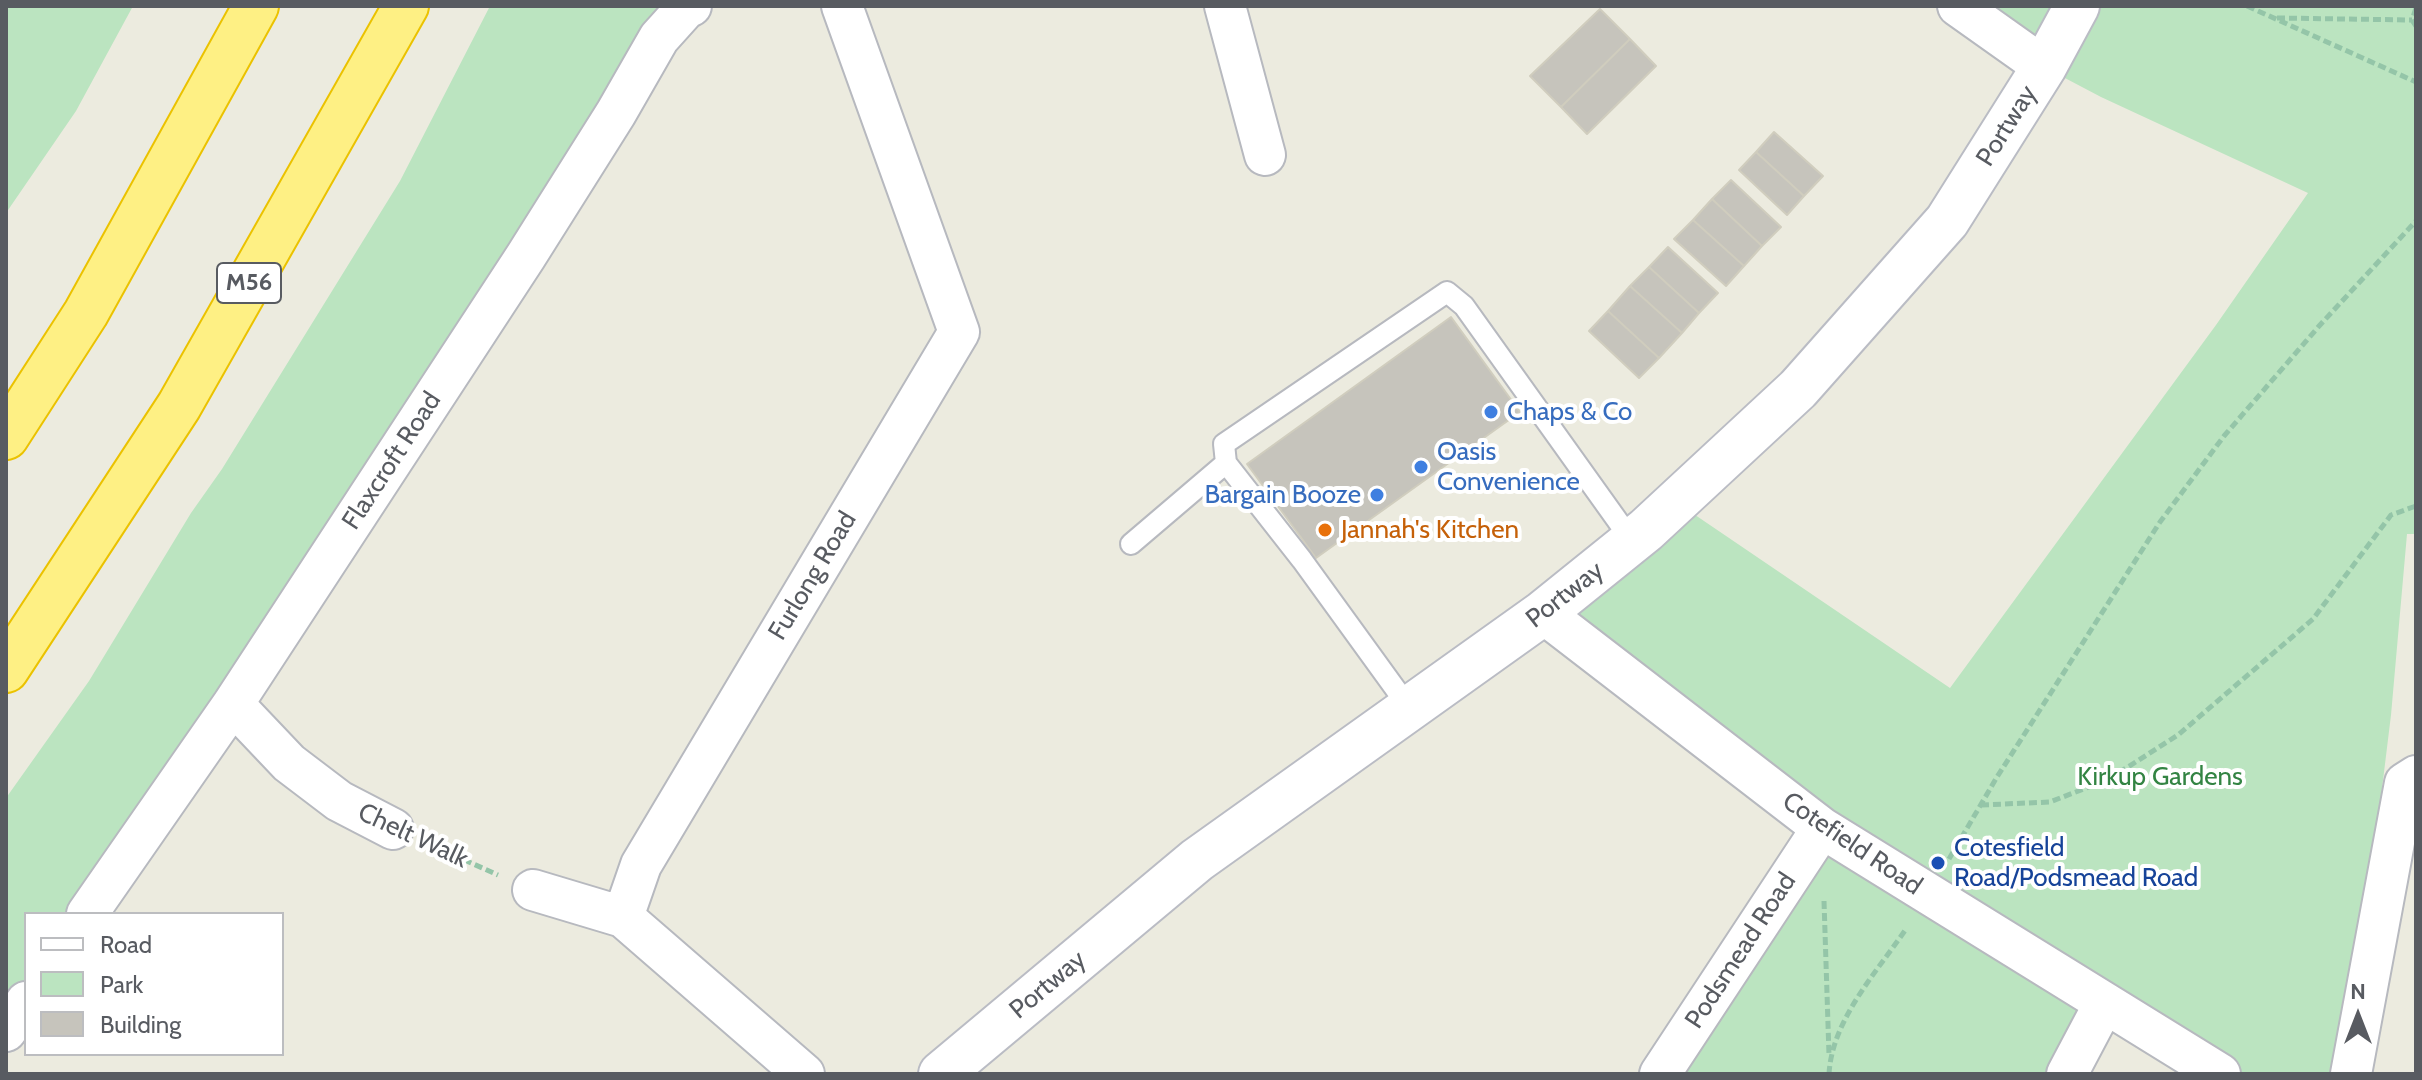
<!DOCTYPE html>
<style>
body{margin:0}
#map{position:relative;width:2422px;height:1080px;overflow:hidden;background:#ecebdf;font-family:Cabin,sans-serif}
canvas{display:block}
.frame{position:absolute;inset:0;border:8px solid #585b61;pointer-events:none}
.legend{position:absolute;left:24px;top:912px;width:260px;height:144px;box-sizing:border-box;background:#fff;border:2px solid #bcbdc0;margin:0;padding:10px 14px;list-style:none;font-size:24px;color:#585b61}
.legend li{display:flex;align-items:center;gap:16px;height:40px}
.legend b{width:40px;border:2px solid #bcbdc0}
.north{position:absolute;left:2318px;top:976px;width:80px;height:80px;-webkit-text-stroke:6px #fff;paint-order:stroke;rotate:0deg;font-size:22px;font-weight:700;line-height:32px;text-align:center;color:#585b61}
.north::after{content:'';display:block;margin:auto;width:28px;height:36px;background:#585b61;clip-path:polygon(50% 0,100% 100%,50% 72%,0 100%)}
</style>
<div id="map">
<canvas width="2422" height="1080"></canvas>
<div class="frame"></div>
<ul class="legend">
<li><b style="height:10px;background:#fff"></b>Road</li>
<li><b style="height:22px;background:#bbe4c0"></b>Park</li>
<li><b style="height:22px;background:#c6c4bc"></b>Building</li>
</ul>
<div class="north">N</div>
</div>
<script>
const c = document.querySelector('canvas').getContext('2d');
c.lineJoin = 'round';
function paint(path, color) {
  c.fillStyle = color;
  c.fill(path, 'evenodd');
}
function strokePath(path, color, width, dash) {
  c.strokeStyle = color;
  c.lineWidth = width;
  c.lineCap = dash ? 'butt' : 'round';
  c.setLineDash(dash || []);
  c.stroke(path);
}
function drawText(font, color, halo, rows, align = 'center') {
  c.font = font + ' Cabin,sans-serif';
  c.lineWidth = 8;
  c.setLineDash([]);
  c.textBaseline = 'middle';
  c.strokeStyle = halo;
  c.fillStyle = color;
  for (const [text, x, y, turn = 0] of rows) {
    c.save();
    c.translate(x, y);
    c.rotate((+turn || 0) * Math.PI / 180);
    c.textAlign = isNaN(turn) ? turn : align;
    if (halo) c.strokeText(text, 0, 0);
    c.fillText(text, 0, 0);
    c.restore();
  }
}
paint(new Path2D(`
 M6,6h127l-57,105 -70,102z
 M490,6h195l-598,908h-61v88l-20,29v-233l83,-117 102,-168 31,-44 178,-288z
 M1958,6h458v528h-9l-16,181 -44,359h-127l-104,-63 -36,63h-420l161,-246 -278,-215 133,-111 274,186 266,-363 92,-132 -207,-96 -57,-30z`), '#bbe4c0');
const building = new Path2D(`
 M1600,9l30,30 -69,68 -31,-31z
 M1630,39l26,27 -69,68 -26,-27z
 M1774,132l49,44 -19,20 -48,-44z
 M1756,152l48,44 -17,19 -48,-45z
 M1731,180l50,47 -19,19 -50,-47z
 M1712,199l50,47 -18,20 -51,-46z
 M1693,220l51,46 -18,20 -52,-47z
 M1668,247l50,46 -19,20 -50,-46z
 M1649,267l50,46 -17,20 -52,-47z
 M1630,286l52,47 -23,25 -51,-47z
 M1608,311l51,47 -20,20 -50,-47z
 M1451,317l69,95 -204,146 -69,-94z`);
paint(building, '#c6c4bc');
strokePath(building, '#d0cdbe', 2);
const lane = new Path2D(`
 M1131,544l95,-81
 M1410,709l-108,-149 -76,-97 -2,-19 223,-152 17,14 168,235`);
const street = new Path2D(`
 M1225,6l40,149
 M1958,6l86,61
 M1543,613l279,215 398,246
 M233,704l56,59 50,38 54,28
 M533,890l90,27
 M87,914l146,-210 293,-448 90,-143 43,-75 27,-30 5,-2
 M6,1031l20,-29
 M804,1074l-181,-157 18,-52 318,-533 -117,-326
 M1660,1074l162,-246
 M2067,1074l37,-70
 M2351,1074l54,-291 11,-7`);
const secondary = new Path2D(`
 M941,1074l256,-214 346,-247 103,-83 152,-141 149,-168 97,-154 33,-61`);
const highway = new Path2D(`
 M6,437l80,-124 170,-307
 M6,670l173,-264 227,-400`);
strokePath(lane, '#b7b9bf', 24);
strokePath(street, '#b7b9bf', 44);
strokePath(secondary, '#babcc4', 48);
strokePath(highway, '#ebc200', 48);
strokePath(new Path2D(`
 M2247,6l169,76
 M2416,8l-4,12 4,6
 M2277,18l135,2
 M1981,805l69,-3 59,-23 69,-44 135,-116 78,-104 25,-9
 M431,845l67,30
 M1949,859l48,-82 163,-255 64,-86 96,-111 96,-104
 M1824,901l5,154
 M1829,1074c3,-54 47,-101 77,-145`), '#94c5a8', 5, [8, 4]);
strokePath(lane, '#fff', 20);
strokePath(street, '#fff', 40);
strokePath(secondary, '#fff', 44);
strokePath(highway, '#fef084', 44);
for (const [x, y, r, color] of [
 [1491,412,8,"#3f7fe0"],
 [1421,467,8,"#3f7fe0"],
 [1377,495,8,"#3f7fe0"],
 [1325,530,8,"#e8710a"],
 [1938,863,8,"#1a4fb4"]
]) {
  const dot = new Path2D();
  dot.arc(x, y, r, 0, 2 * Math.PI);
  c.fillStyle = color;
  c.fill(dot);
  strokePath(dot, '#fff', 3);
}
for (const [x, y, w] of [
 [249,283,64]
]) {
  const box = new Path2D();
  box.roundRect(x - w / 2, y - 20, w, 40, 6);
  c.fillStyle = '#fff';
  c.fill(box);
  strokePath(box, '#585b61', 2);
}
drawText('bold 24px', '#585b61', null, [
 ["M56",249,283]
]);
drawText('26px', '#585b61', '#fff', [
 ["Portway",2007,126,-58],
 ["Flaxcroft Road",392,461,-57],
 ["Furlong Road",813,576,-59],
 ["Portway",1565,595,-38],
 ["Chelt Walk",413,836,25],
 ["Cotefield Road",1852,844,34],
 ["Podsmead Road",1741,951,-57],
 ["Portway",1048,985,-40]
]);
drawText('26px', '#366cbe', '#fff', [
 ["Chaps & Co",1507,412],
 ["Oasis",1437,452],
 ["Convenience",1437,482],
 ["Bargain Booze",1361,495,"right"]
], 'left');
drawText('26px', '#c56008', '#fff', [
 ["Jannah's Kitchen",1341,530]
], 'left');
drawText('26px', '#338443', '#fff', [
 ["Kirkup Gardens",2160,777]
]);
drawText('26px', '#164399', '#fff', [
 ["Cotesfield",1954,848],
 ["Road/Podsmead Road",1954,878]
], 'left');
</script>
